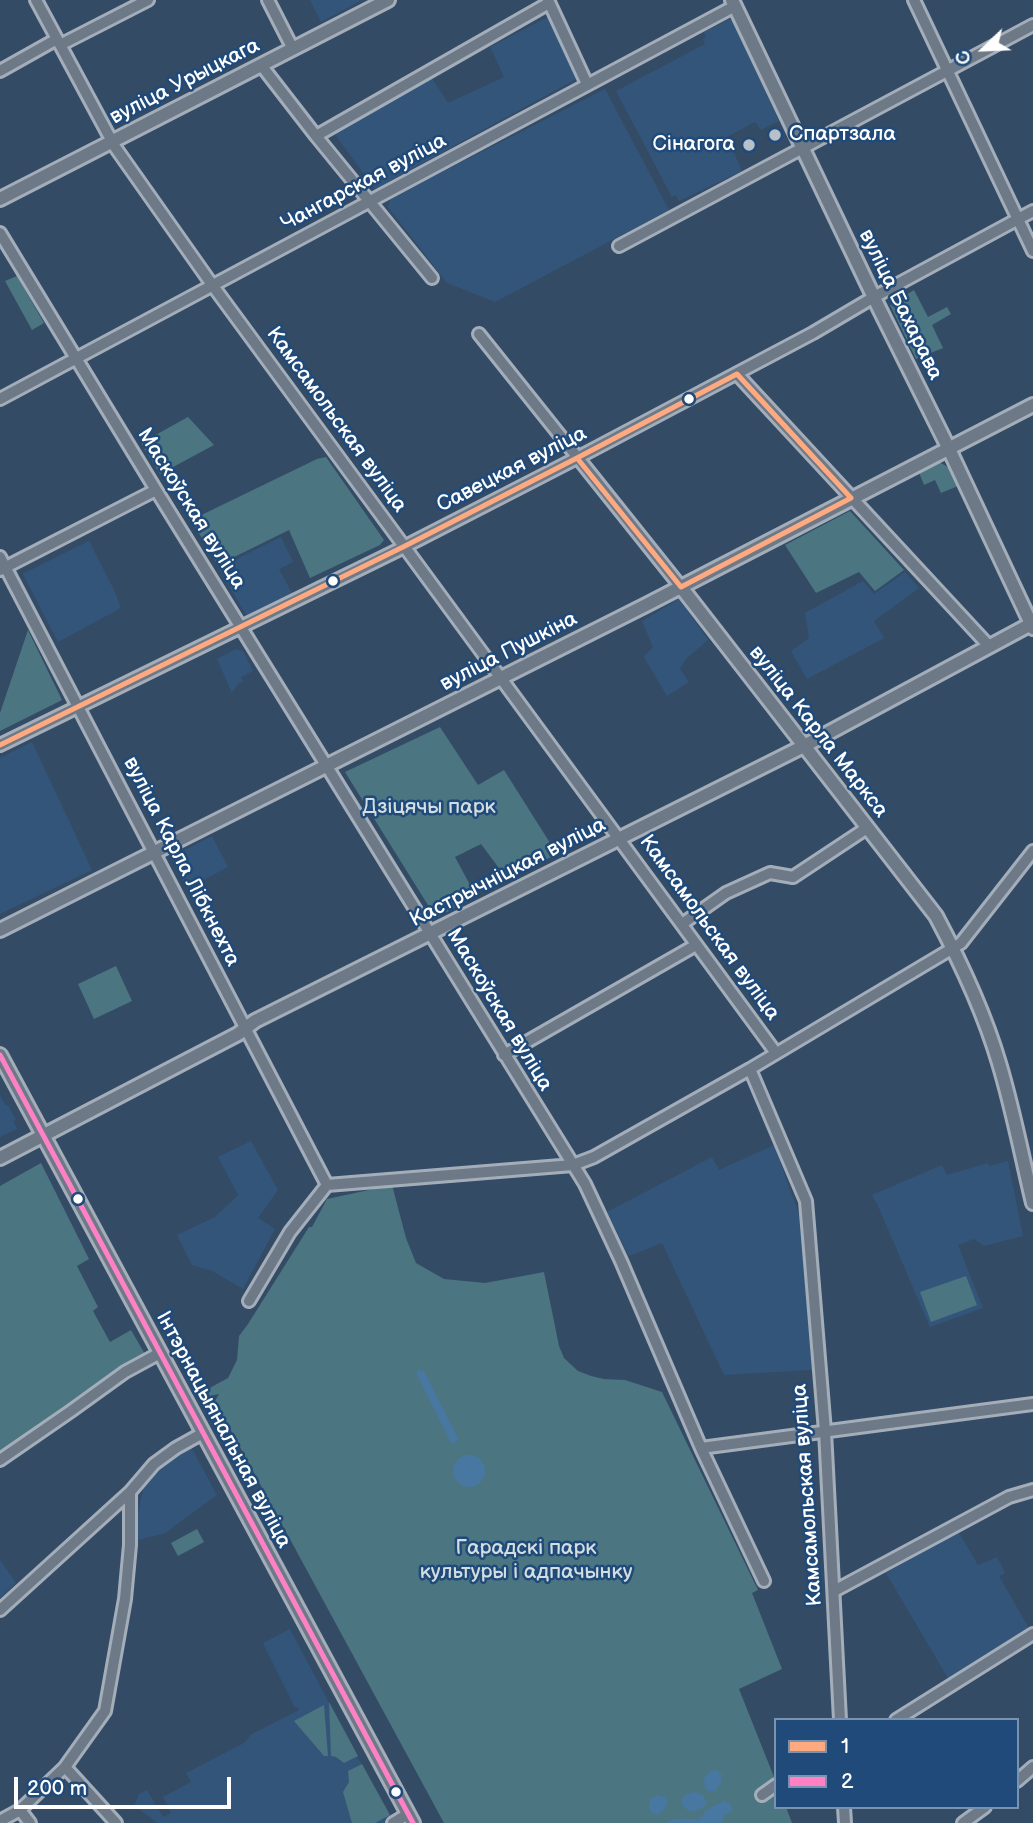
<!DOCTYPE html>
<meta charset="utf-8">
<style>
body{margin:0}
#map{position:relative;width:1033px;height:1823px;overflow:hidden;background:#344b65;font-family:"Balsamiq Sans",sans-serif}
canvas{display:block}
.legend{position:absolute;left:774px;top:1718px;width:245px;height:91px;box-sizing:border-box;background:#1f4a7a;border:2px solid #7992af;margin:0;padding:9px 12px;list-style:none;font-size:21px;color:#fff}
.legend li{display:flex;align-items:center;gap:14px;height:35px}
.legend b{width:35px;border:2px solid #7992af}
.north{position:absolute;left:949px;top:14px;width:70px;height:70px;-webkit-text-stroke:5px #1f4a7a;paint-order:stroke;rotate:247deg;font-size:19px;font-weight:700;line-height:28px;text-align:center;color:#fff}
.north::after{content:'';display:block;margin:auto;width:24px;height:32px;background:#fff;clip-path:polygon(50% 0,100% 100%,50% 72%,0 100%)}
.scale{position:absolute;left:14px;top:1777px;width:217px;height:32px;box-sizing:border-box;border:4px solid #fff;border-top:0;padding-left:9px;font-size:21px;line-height:24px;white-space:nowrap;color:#fff;-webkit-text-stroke:5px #1f4a7a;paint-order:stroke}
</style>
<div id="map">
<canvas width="1033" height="1823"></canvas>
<ul class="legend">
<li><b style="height:9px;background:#ffa980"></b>1</li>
<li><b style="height:9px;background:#ff80c5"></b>2</li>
</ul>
<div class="north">С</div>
<div class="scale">200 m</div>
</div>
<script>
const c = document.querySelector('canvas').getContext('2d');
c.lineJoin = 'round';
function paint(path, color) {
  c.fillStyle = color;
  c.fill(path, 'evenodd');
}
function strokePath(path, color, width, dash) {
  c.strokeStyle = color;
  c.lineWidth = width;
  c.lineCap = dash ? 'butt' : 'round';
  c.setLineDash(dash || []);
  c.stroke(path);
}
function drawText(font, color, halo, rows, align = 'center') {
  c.font = font + ' "Balsamiq Sans",sans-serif';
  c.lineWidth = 5;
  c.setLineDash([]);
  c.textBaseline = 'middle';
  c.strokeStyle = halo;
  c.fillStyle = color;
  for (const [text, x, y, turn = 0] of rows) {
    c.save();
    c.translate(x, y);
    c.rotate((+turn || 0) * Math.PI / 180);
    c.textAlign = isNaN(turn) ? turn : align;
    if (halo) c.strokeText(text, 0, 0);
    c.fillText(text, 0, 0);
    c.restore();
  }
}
paint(new Path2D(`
 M310,0h52l-41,22z
 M548,17l30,61 -203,111 -41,-56 97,-56 17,26 56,-26 -14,-30z
 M730,19l4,2 45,100 -18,9 -6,-8 -28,15 15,34 -63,30 -4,-6 -3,2 -56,-106 89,-47 -2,-5 3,-2 -2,-5z
 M605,89l64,121 -174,92 -48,-19 -59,-76 3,-9z
 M281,537l12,25 -14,7 13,24 -45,23 -29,-48z
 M89,541l25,49 7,18 -63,34 -35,-68z
 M905,572l14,16 -45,33 10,17 -77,41 -16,-28 18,-13 -4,-25 58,-32 11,13z
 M679,599l29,41 -23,20 -5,9 9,13 -22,14 -23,-39 9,-10 -11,-26z
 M236,649l7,2 10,20 -12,6 2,4 -5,3 -6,9 -15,-34z
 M32,742l60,128 -92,44v-156z
 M212,836l16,31 -41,22 -16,-32z
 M0,1095l6,11 2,-1 8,15 -3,1 4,8 -17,8z
 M251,1141l27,49 -20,28 17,11 -32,60 -31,-18 -20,-6 -15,-30 38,-18 23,-22 -20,-38z
 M774,1145l27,75 11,150 -88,5 -62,-132 -33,13 -22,-44 105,-55 7,13z
 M1008,1161l15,75 -39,10 -10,-7 -16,6 25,63 -53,19 -52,-121 -6,-11 70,-30 5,10 41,-12 1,3z
 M190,1445l27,50 -52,38 -27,7v-26l6,-29 12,-19z
 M958,1531l20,34 19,-8 8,16 -6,3 31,54 -33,22 -48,28 -63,-107z
 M0,1560l16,23 -16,15z
 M290,1629l101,191 -6,3h-227l-24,-17 5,-12 8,-4 16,27 8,-4 -8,-16 28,-15 -5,-9 60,-31 4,-7 49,-25 -1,-3 -3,1 -32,-65z`), '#33557a');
paint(new Path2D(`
 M17,276l27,47 -12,7 -27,-49z
 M914,290l14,27 19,-10 4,7 -19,11 11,23 -27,11 -26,-54z
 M188,417l26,28 -54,29 -19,-31z
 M326,457l58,83 -4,5 -70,33 -21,-48 -71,35 -27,-45 126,-61z
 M937,461l11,6 10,19 -17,7 -6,-13 -11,5 -6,-15z
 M850,511l54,59 -29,21 -16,-19 -43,21 -31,-48z
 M28,630l34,70 -62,31v-18z
 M440,727l38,58 26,-15 53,84 -50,25 -26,-35 -26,13 21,39 -40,22 -91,-146z
 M116,966l16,35 -38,18 -16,-35z
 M41,1163l48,96 -12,7 21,41 -5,4 17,31 21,-12 15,26 -146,100v-270z
 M392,1185l14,53 10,25 28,16 41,4 59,-11 15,74 5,12 14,13 13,5 13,3 21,1 37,12 96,198 -6,3 30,76 -43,20 37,93v25h10l6,16h-348l-229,-422 4,-7 -9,2 -4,-6 22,-12 9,-18 2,-24 9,-12 61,-97h3l15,-28z
 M966,1276l11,29 -46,17 -11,-30z
 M197,1529l7,13 -26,14 -7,-13z
 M329,1702l29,54 -14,7 -8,-6 -5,-1z
 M324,1705l4,51h-4l-30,-35z
 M362,1764l28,51 -15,8h-23l-9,-31 6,-10 -1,-11z`), '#4b7581');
paint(new Path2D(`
 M418,1370l6,1 35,69 -7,4 -35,-69z
 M453 1471a16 16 0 1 1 32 0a16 16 0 1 1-32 0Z
 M717,1770l5,5 -1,8 -6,8h-6l-4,-3 -1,-9 6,-8z
 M694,1792l9,3 4,8 -4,5 -13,4 -6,-5 -3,-6 4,-6z
 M658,1795l8,3 2,5 -4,7 -7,5 -6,-3 -2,-5 2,-9z
 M724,1801l7,4 1,6 -9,5 -1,7h-56c9,-6 22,-4 33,-3l7,-10z`), '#4878a1');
const minor = new Path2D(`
 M36,0l79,147 98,139 563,767
 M268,0l25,49
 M548,0l39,84
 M914,0l119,251
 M60,45l88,-45
 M261,65l55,71 116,142
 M0,71l57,-32
 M316,136l233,-133
 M0,233l156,257 429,694 36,77 80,187 63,133
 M619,246l414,-221
 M479,334l202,253
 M737,374l252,272
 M0,399l735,-393
 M0,557l327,628
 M0,570l156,-80
 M0,745l396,-194 181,-93 236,-125 61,-36 159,-86
 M682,924l44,-31 44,-20 23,4 74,-49
 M504,1055l192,-110
 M750,1069l56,132 19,230 15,289
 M249,1301l41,-69 37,-47 246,-20 21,-8 156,-88 203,-121 8,-5 72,-92
 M701,1448l332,-44
 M0,1460l71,-49 54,-39 35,-19
 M834,1591l175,-94 24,-7
 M0,1610l130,-118 24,-28 22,-16 27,-15
 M896,1720l137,-86
 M65,1767l51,56
 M1017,1781l16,-14
 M762,1795l14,-10
 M844,1807l1,16
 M20,1810l10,13
 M0,1821l20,-11 45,-43 40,-56 20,-112 5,-54v-53
 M393,1823l15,-9
 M963,1823l22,-16`);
const major = new Path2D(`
 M732,0l146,306 71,143 84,179
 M0,199l388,-199
 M681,587l255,329c25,47 48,96 63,147 14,46 23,94 34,140
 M0,930l646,-325 387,-200
 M0,1055l413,768
 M0,1158l238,-124 17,-13 549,-275 227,-122`);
strokePath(minor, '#a4aeba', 16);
strokePath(major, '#a4aeba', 18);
strokePath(minor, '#6d7986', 10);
strokePath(major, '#6d7986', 12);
strokePath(new Path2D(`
 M737,374l114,124 -170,89 -104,-129z
 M0,745l405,-199 172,-88`), '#ffa980', 5);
strokePath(new Path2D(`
 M0,1055l413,768`), '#ff80c5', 5);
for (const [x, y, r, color] of [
 [775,135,7,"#b8c0c9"],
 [749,145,7,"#b8c0c9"],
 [689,399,6,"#fff"],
 [333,581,6,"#fff"],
 [78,1199,6,"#fff"],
 [396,1792,6,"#fff"]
]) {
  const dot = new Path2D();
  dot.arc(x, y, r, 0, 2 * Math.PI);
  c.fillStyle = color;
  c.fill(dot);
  strokePath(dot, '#1f4a7a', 2.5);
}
drawText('21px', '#fff', '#1f4a7a', [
 ["вуліца Урыцкага",185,82,-27],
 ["Чангарская вуліца",364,183,-28],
 ["вуліца Бахарава",900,305,64],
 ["Камсамольская вуліца",336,420,54],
 ["Савецкая вуліца",512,470,-27],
 ["Маскоўская вуліца",191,509,58],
 ["вуліца Пушкіна",509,652,-27],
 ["вуліца Карла Маркса",818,732,52],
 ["вуліца Карла Лібкнехта",181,862,63],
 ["Кастрычніцкая вуліца",508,873,-27],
 ["Камсамольская вуліца",709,928,54],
 ["Маскоўская вуліца",499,1010,59],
 ["Інтэрнацыянальная вуліца",223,1430,62],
 ["Камсамольская вуліца",808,1495,-94]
]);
drawText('21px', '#fff', '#1f4a7a', [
 ["Спартзала",789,135],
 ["Сінагога",735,145,"right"]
], 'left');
drawText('21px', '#d3dee0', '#1f4a7a', [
 ["Дзіцячы парк",429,808],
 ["Гарадскі парк",526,1549],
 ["культуры і адпачынку",526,1573]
]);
</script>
